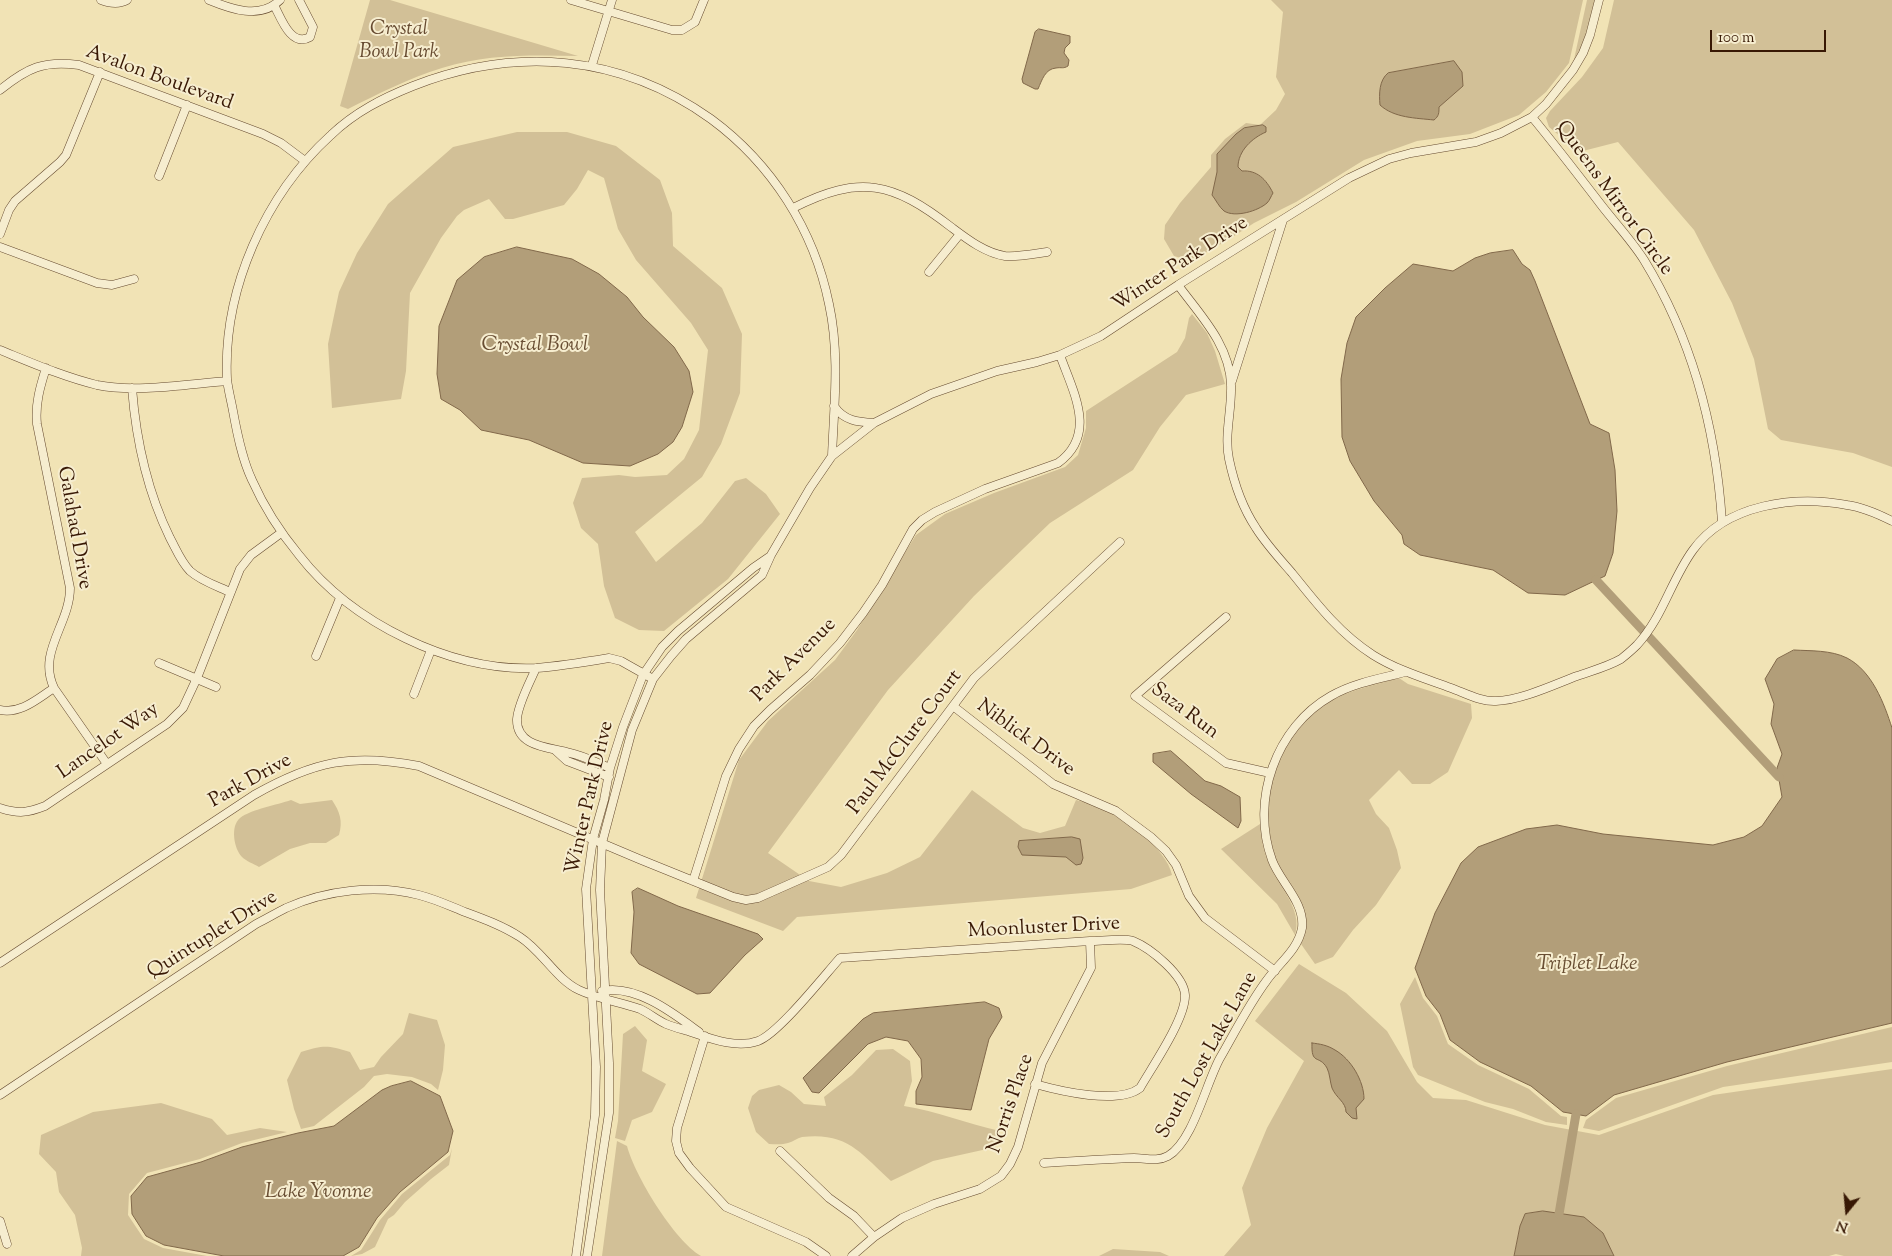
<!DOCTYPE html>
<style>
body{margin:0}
#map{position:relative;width:1892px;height:1256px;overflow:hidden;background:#f1e3b5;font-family:"Sorts Mill Goudy",serif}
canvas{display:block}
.north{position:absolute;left:1822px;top:1186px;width:50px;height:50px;-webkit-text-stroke:4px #f6edcf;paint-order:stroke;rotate:197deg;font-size:14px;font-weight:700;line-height:20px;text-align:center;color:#381804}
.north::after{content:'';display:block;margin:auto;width:18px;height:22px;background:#381804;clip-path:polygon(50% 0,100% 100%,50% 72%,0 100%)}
.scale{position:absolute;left:1710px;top:30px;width:116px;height:22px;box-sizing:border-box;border:2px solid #381804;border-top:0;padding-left:6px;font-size:15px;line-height:18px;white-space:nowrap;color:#381804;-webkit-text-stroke:4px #f6edcf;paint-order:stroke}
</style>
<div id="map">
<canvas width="1892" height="1256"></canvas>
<div class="north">N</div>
<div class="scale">100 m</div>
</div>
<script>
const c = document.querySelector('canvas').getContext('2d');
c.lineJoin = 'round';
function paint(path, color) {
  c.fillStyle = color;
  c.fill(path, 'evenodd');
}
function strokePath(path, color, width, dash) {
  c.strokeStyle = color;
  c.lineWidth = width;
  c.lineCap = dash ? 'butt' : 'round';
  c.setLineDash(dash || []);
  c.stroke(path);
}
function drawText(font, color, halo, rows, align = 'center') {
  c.font = font + ' "Sorts Mill Goudy",serif';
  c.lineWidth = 4;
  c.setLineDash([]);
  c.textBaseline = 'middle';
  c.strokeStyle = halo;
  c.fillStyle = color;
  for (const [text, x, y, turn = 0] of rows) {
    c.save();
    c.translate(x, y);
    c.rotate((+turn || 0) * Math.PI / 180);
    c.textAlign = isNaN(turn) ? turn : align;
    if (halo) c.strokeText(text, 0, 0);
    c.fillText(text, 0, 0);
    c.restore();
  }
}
paint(new Path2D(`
 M370,0h20l188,56c-46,-1 -92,-2 -136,12 -33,10 -64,26 -94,41l-8,-3z
 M1271,0h312l-14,63 -23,29 -27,23 -49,19 -53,7 -53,19 -68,42 -42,21 -26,17 -37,21 -17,-5 -10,-17 1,-14 15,-22 31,-36v-12l14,-16 21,-16 14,2 16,-15 9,-16 -9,-17 7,-65z
 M1587,0h8l-8,34 -14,30z
 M1614,0h278v467l-39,-14 -72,-13 -13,-11 -14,-70 -22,-56 -38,-73 -76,-88 -39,10 -30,-25 -3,-9 4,-7 32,-34 21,-29z
 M517,132h50l49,14 44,34 12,33 1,33 49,42 20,46 -2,59 -19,51 -19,33 -67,55 21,30 46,-39 33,-42 11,-3 20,16 14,20 -52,65 -64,52 -25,-1 -24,-12 -11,-32 -6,-42 -17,-16 -8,-25 9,-25 37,-3 16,2 32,-2 17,-16 15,-29 9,-80 -17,-27 -55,-63 -18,-31 -14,-51 -16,-8 -11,19 -13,16 -51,14h-8l-16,-20 -25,11 -7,6 -16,22 -31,55 -4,78 -5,28 -69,9 -4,-64 11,-52 18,-39 31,-49 65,-57z
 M1192,314l15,19 8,18 10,33 -39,11 -26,32 -27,43 -83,53 -76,73 -86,94 -120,163 41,28 32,6 46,-14 33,-16 52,-67 51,38 17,5 25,-7 11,-26c8,2 16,3 23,7 23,11 68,41 73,68l-41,14 -334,28 -14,14 -87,-33 43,-138 29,-39 67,-61 22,-30 59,-95 29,-21 49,-21 71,-26 13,-12 8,-27v-17l91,-59 8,-14 4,-20z
 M1399,678l9,6 63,20 1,14 -24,54 -18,12h-18l-13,-14 -30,30 7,14 13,14 8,22 4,18 -25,37 -23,25 -20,27 -18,7 -14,-20c14,-46 -12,-50 -26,-87 -20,-56 4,-130 59,-158 20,-10 44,-15 65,-21z
 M291,800l9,4 32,-4c8,12 11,21 7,35l-13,8h-16l-20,6 -31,18c-5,-3 -13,-6 -17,-10 -8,-8 -12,-31 -2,-39 12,-9 37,-13 51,-18z
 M1260,823c1,14 3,28 9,41 10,24 34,44 26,71l-18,-31 -56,-55 39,-25z
 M1299,964l47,29 41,38 30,51 16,16 33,2 79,25 54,10 114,-40 179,-26v187h-48l-8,-2 -7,2h-215l-11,-23 -83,-7 -6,30h-290l27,-31 -9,-37 25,-60 37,-67 -49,-40z
 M1415,977l8,21 14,18 11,28 30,21 51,24 32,27 6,1v8l-21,-3 -33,-13 -28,-7 -67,-27 -5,-8 -13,-63z
 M409,1013l28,7 8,25 -2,25 -5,20 -7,-6 -19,-7 -25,-3 -13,2 -10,11 -50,39 -13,3 -7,-20 -7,-29 14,-28c23,-7 26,-7 49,0l10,18 14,-3 7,-10 22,-23z
 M635,1026l12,14 -5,31 24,13 -14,28 -20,8 -7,21 -10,-3 3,-17 5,-87z
 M1892,1027v35l-169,25 -124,44 -16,-3 3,-8 30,-22 111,-32z
 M893,1049l17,12 2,20 -8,25c33,5 63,18 96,25l-4,16 -63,14 -42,20c-31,-28 -43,-49 -89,-44 -5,1 -9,5 -14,6 -6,2 -13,1 -19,1l-13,-12 -8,-24 4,-12 7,-6 20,-5 12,7 13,12 22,2 -2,-9 28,-22 24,-25z
 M161,1103l51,16 15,16 33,-7 27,4 -45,11 -42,16 -53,14 -18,21 -1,21 16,24 19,9 44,8h-126l1,-8 -7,-33 -16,-23 -3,-20 -17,-18 2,-19 52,-23z
 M617,1141l10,5c8,30 47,94 74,110h-99z
 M452,1148l-3,17 -18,14 -26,23 -11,13 -6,4 -13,28 -13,7 -11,2 10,-6 19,-30 22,-26 48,-39z
 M1113,1249l47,3 9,4h-70z`), '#d2c097');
const water = new Path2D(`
 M1039,29l31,7v7l-5,5 -1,5 5,7 -1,6c-5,3 -6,1 -12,2 -11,1 -14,12 -18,21h-3l-12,-6 -1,-4 13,-47z
 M1454,61l8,11 1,14 -24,21c0,6 0,9 -5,13 -18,-2 -40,-2 -54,-15 -1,-11 -1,-25 8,-32z
 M1263,125l3,2v5c-14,6 -28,19 -28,35l4,4c15,-1 24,8 31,22 -2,3 -3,7 -6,10 -9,8 -32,15 -43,8 -5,-4 -8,-11 -12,-16l5,-23v-18l19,-20 8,-6z
 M517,247l55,12 27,15 28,23 16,20 31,30 15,24 4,21 -11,35 -9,15 -15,12 -28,12 -47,-3 -54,-23 -48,-10 -21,-20 -19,-11 -4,-25 2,-48 18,-46 27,-23z
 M1513,250l9,14 8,6 5,11 55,143 19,9 6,37 2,41 -4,42 -8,23 -40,19 -37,-2 -35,-23 -73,-15 -16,-11 -2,-9 -28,-34 -24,-40 -8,-24 -1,-58 6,-36 9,-26 29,-29 28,-24 40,7 22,-13 15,-5z
 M1794,650c17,1 37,0 53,8 25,13 37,45 45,70v295l-165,39 -113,33 -28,21 -23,-4 -32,-26 -51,-24 -30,-22 -10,-26 -14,-18 -11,-28 20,-55 26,-50 17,-16 48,-18 31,-4 46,9 110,11 31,-8 18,-11 20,-29 -5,-29 5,-14 -11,-30 3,-20 -9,-25 12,-20z
 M1171,751l34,30 16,5 19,11 1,24 -3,7 -47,-34 -38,-32v-8z
 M1072,837l8,2 3,19 -2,6 -5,1 -10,-8 -44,-2 -4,-8 1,-6z
 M638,888l40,18 80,28 5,5 -18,16 -35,38 -13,1 -58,-30 -8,-11 3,-41 -2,-20z
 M985,1002l14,6 3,9 -13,22 -18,71 -55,-6v-13l6,-14 -1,-18 -13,-18 -22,-4 -18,7 -49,49 -7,-1 -9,-14 60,-59 10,-6z
 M1312,1043c8,1 15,2 23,7 16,9 29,31 29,49l-8,9 1,11 -5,-1 -6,-6c0,-10 -10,-14 -14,-24 -2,-6 -2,-14 -5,-20 -8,-14 -16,-2 -15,-25z
 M411,1081l29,15 13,35 -5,21 -48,40 -23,26 -18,29 -16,9h-119l-60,-11 -18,-9 -14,-22 -1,-18 16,-19 54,-15 41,-15 56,-14 36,-7 48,-36 9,-4z
 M1543,1211l41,6 19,16 11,23h-100l6,-30 5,-12z`);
paint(water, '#b29e79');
strokePath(water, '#81684a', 1);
strokePath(new Path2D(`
 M1596,580l183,197
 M1559,1214l17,-100`), '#b29e79', 9);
const minor = new Path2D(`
 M101,0c8,3 17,5 26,0
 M209,0c22,9 51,20 71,0
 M571,0l101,30h10l13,-8 9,-22
 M274,5c7,13 17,43 36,32l3,-10 -14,-27
 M592,65l20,-65
 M0,90c27,-22 44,-30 79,-25l184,69 18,9 24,18
 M1532,117c24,29 47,59 70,89 14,18 30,35 42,54 49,80 72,170 78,262
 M159,176l28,-71
 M793,208c67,-34 100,-26 158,19 16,12 34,26 54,29 14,1 28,-2 42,-4
 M0,234l9,-24 6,-9 45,-39 6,-7 34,-83
 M0,247l97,36 15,2 22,-6
 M929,272l31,-38
 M1178,285c22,30 52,60 53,100 1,25 -7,50 -2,74 5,24 13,48 27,69 10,16 23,30 36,45 24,30 48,61 81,82 24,15 51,23 78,33 14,5 30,14 45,13 26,-1 57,-16 81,-25 14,-5 30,-9 44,-17 5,-4 11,-9 16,-14 26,-28 34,-65 56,-95 33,-46 102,-55 154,-45 16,2 31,9 45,16
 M0,350c32,13 64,27 97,35 38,8 91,-1 130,-4
 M46,368c-6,19 -11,36 -9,56l33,164c0,36 -33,64 -16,100l53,76
 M1232,381l51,-161
 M132,388c4,52 15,103 38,150 6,11 11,24 20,33 11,10 27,15 40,21
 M834,406c10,15 24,16 40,17
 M1226,617l-91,79 91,67 44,10
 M316,656l24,-58
 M159,663l57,24
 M536,668c-6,14 -18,36 -19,51 -1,29 34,28 53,34 14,3 27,10 40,15
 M653,679l-32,-18 -12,-3c-24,4 -48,8 -72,10 -86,4 -185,-45 -238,-113 -19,-23 -35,-48 -47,-75 -10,-21 -15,-47 -19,-69 -2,-11 -5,-22 -6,-32 -4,-90 38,-184 104,-244 24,-23 52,-37 82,-49 103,-40 207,-32 298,33 61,45 103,111 118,185 11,50 5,102 3,152
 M414,694l17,-44
 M953,706l100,78 63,27 35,26 15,14 10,14 13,31 16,22 70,53
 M0,710c21,4 37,-11 54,-22
 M556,751l11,10 42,16
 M0,808c19,6 27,5 45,-2l122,-82 16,-16 14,-30 43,-109 11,-14 30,-22
 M693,881l33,-105 13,-27 15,-23 16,-16 40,-35 30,-32 23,-30 19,-28 31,-56 9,-9 13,-8 50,-23 73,-26c40,-29 15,-71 2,-108
 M0,963l254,-168c60,-34 98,-42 165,-29l220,93 94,38 13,3 12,-2 70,-31 13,-12 133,-177 146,-136
 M602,991c34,-7 71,22 97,41
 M705,1036l-28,92 -1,13 3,12 11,15 36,39 80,35 20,14
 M0,1095l256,-171c10,-5 20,-11 30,-16 40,-18 90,-24 133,-13 16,4 31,11 46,17 19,7 38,14 55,25 22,14 36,42 59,53 19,9 41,12 61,19 9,4 17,11 26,15 7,3 15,5 22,7 21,7 48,18 70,10 20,-7 65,-64 82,-83l250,-17c11,0 34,-3 43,0 17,7 51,34 52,54 1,23 -33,72 -45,93 -22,17 -80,3 -105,-4
 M780,1151l49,47 25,18 20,21
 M1044,1163c30,-2 60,-4 90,-5 12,0 23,4 34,-2 25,-14 38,-73 52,-98 15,-26 29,-54 47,-78 12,-17 31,-30 35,-52 3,-26 -22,-46 -30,-68 -22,-60 4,-133 59,-164 22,-13 51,-18 75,-24
 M0,1221l7,23
 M576,1256l19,-141 1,-48 -10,-178 7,-50 11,-39 6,-32 13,-41 20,-52 19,-28 16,-16 75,-63 16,-11
 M587,1256l22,-143v-50l-9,-173 2,-47 30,-113 21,-51 18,-23 15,-17 76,-64 9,-20 39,-67 22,-32 42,-33 57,-29 66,-23 40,-9 23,-7 41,-19 77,-51 171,-107 40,-19 22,-6 65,-11 25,-9 31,-16 14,-13 27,-34 10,-17 7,-18 9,-35
 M852,1256l22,-19 28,-19 32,-14 46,-15 21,-13 9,-12 8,-17 24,-84 49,-95 -1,-27`);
strokePath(minor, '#664b30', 9);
strokePath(minor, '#f6edcf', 8);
drawText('italic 20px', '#664a30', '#f6edcf', [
 ["Crystal",399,31],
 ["Bowl Park",399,54]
]);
drawText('20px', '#381804', '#f6edcf', [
 ["Avalon Boulevard",159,79,20],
 ["Queens Mirror Circle",1613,199,54],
 ["Winter Park Drive",1181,265,-33],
 ["Galahad Drive",73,528,80],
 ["Park Avenue",795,661,-45],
 ["Saza Run",1184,712,37],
 ["Niblick Drive",1025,739,36],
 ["Lancelot Way",109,742,-35],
 ["Paul McClure Court",906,743,-53],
 ["Park Drive",251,782,-29],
 ["Winter Park Drive",591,798,-77],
 ["Moonluster Drive",1044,929,-3],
 ["Quintuplet Drive",213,936,-32],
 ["South Lost Lake Lane",1208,1056,-61],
 ["Norris Place",1012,1104,-71]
]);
drawText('italic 21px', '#694e33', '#f6edcf', [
 ["Crystal Bowl",535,346],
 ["Triplet Lake",1587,965],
 ["Lake Yvonne",318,1193]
]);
</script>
